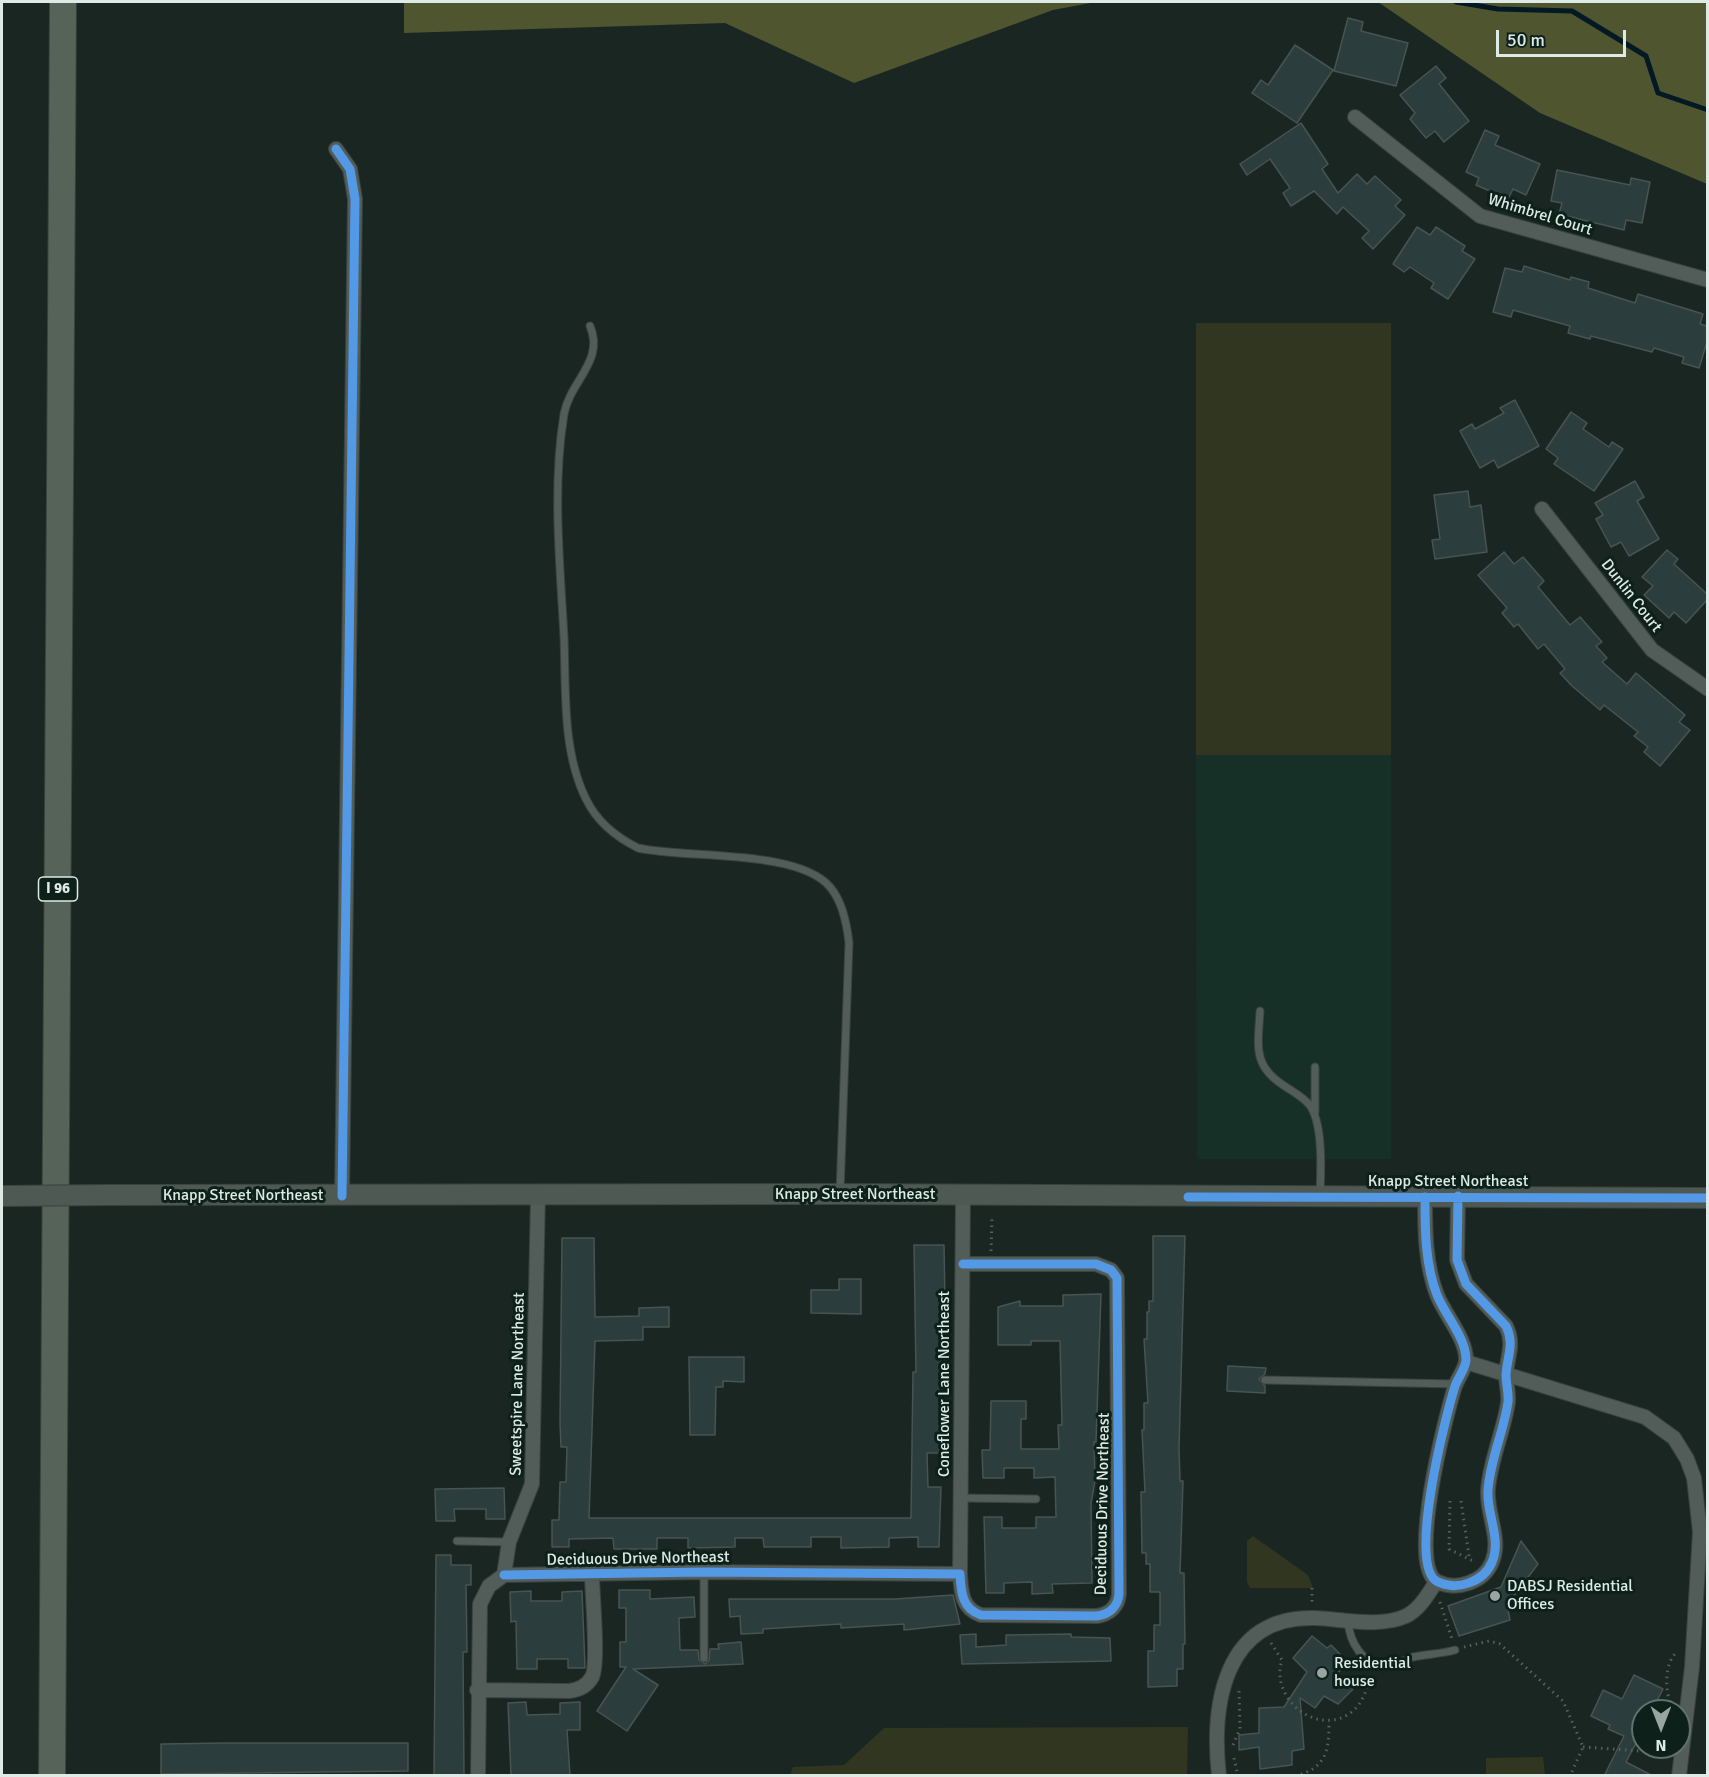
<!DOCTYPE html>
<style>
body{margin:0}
#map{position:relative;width:1709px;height:1777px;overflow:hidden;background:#1a2622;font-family:Signika,sans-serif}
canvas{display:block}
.frame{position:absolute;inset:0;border:3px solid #deeae6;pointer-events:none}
.north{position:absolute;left:1631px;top:1699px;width:60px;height:60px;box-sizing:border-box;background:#0d201a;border:2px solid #61716c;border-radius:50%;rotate:180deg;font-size:16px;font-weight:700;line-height:24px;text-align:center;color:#deeae6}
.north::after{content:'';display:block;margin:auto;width:21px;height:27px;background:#99a5a1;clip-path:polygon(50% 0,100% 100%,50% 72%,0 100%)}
.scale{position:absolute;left:1496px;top:30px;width:130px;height:27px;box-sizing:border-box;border:3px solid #deeae6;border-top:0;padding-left:8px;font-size:18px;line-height:21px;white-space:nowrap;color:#deeae6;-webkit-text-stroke:4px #0d201a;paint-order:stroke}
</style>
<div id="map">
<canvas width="1709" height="1777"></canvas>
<div class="frame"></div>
<div class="north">N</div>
<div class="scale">50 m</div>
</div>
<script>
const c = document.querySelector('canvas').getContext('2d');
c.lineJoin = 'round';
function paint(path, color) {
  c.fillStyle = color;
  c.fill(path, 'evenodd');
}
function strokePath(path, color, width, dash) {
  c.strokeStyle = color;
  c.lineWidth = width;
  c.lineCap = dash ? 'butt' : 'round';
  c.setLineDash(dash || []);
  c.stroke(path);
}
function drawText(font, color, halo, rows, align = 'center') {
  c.font = font + ' Signika,sans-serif';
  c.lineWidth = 6;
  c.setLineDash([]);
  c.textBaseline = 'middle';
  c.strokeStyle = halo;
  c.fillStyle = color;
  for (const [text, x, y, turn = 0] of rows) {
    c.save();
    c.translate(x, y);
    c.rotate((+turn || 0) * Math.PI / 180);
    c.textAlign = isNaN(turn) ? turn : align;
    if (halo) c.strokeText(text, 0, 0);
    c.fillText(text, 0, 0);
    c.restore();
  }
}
paint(new Path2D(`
 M1196,755h195v404h-194z`), '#163028');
paint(new Path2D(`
 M1196,323h195v432h-195z
 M1253,1536l55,39 5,13h-63l-3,-6v-41z
 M1188,1727l-1,48h-397l3,-8 51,-2 40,-37z
 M1543,1757l2,18h-59v-17z`), '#313620');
paint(new Path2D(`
 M404,2h692l-43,8 -199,73 -129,-60 -321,10z
 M1378,2h329v182l-167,-71z`), '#4f552f');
strokePath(new Path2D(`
 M1456,2l42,7 74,2 74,45 12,37 50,17`), '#031923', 5);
const building = new Path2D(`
 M1348,18l15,4 -2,9 47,12 -12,43 -62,-15z
 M1295,45l38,25 -36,53 -45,-30 9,-13 7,5z
 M1436,66l10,12 -7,6 30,37 -25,21 -9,-11 -9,7 -16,-19 5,-6 -15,-18z
 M1301,123l27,41 -6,5 16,24 19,-19 10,10 8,-8 26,24 -6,6 10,9 -32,34 -11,-11 7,-7 -26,-24 -6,7 -23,-23 -23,15 -8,-13 7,-5 -20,-29 -23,16 -7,-11z
 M1485,130l14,6 -4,9 45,19 -14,31 -13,-6 -5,10 -32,-14 3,-7 -13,-6z
 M1557,170l73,15 1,-7 19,4 -8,41 -16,-3 -2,10 -65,-16 3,-11 -11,-2z
 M1417,227l13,8 6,-8 29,19 -3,5 13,8 -27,40 -17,-11 3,-5 -24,-16 -6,5 -11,-8z
 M1524,266l46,14 1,-3 18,5 -1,6 47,15 3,-9 65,20 -3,10 7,2v16l-8,26 -17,-5 2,-6 -30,-9 -2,4 -61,-16 -1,3 -22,-6 2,-7 -57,-16 -2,7 -18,-5 12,-44 17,4z
 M1515,400l24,46 -41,22 -4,-8 -14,8 -20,-37 12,-7 3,5 29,-16 -4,-5z
 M1571,412l16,11 -4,6 26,18 3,-5 11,7 -29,42 -40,-27 4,-6 -12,-9z
 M1635,481l9,16 -7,4 22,38 -30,17 -8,-14 -10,5 -15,-28 7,-4 -8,-12z
 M1468,491l2,16 11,-2 6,47 -52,7 -3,-19 8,-1 -6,-44z
 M1667,550l11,9 -4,5 33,30v6l-21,23 -12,-11 -5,6 -25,-23 9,-9 -11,-9z
 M1504,552l10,12 9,-7 21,24 -6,6 32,38 10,-8 22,25 -6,4 11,12 -5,4 25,22 9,-11 49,42 -6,7 11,8 -30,36 -16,-14 4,-5 -14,-11 4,-4 -34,-27 -4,5 -29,-25 -11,-12 5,-4 -21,-25 -6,5 -20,-25 -4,3 -12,-14 5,-5 -29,-33z
 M1153,1236h32l-6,212 1,33h3l-3,92h4l1,71h-2v25h-6v17l-29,1v-36h6v-26h6v-33h-10v-28h-4v-11h-4l-1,-61h4l-3,-62h2v-27h4l-4,-64h3v-27h2v-11h4z
 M562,1238h32l1,79 44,-1v-8l30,-1v20h-26v13l-48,1 -6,177h322l2,-146h3l-2,-127h30l2,117h-4v63h-3v28h-12l1,34h13l-2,60h-21v-10l-29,1v9l-48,1v-11h-30v10h-47l-1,-9h-28v9l-47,1v-10h-31v11h-43l-1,-11 -44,1v8h-17v-27h7l1,-38h6l1,-35h-6l-1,-24z
 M839,1279h22v35l-50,-1v-23h28z
 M1101,1294l-5,148h-2l1,39 -4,22 1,80 -40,1 1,9 -21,1v-12l-28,1v10h-18l-2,-76h18v11h34v-11h20l-1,-40 -21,1v-10h-30v10h-21l-1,-28h8l1,-49h35v18h-5v30h38l-1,-24h4l-2,-84h-29v4h-33v-38l22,-6v5h43v-11z
 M689,1357h55v25l-21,-1v6h-7l-1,48h-25z
 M1228,1366l38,2 -1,6 -6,5 6,7v7l-38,-2z
 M504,1488l1,31h-19v-10h-32l1,12h-19l-1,-32z
 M1521,1541l17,23 -31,41 3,15 -51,16 -11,-30 53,-19z
 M436,1555h15v10h20v20h-5l1,67h-4l1,124h-30z
 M619,1590h31v9l44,-2 1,20 -16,1 1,32h18l1,10 6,4 4,-4 1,-11h9l-1,-5 23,-2 2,22 -110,5 25,16 -31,46 -30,-20 29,-44h-6v-25h6v-34h-7z
 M531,1591v10h31v-9l20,-1 3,77h-17v-9h-31v10h-20l-1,-48 -5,1 -1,-30z
 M953,1595l7,29 -56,6v-6l-63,4v-4l-78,5v4l-22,1 -1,-18 -10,1 -1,-18h166z
 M976,1634v13l30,-2v-10l65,-1v3l39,1 1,23 -149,3 -2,-29z
 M1312,1636l15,12 4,-3 17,17 -11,12 18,13 -17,17 -14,-8 -9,12 -15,-10 4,51 -12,2v14l-32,4 -1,-22 -20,3v-15l20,-2v-25l25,-1 23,-35 -14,-14z
 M1634,1675l29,14 -11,22h-9v19l-17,32 27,14h-49l20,-40 -16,-7 2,-4 -19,-9 12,-26 19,9z
 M526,1702l1,13 33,-1v-11l20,-1v28h-13l3,46h-59l-3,-73z
 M225,1743h183v28l-247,3v-30z`);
paint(building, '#2b3d3c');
strokePath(building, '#495452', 1.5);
const service = new Path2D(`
 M590,326c15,35 -20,55 -26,88 -12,73 -4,150 0,223 2,52 -2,114 22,162 11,23 30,38 52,49 49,11 160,1 192,39 13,15 17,38 19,56l-9,249
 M1260,1011c-2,36 -8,55 26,76 9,6 19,11 25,20 12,20 10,64 9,87
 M1315,1112v-45
 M1265,1380l191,4
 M961,1498l75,1
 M457,1541l52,1
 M1348,1620c1,21 14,45 38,46 10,0 18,-6 27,-9 14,-3 28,-3 42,-7
 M704,1658v-86`);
const minor = new Path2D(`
 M1355,117l125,99 228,64
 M336,149l14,20 5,30 -13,997
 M1542,509l110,141 56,39
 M1425,1197c0,32 0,67 12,98 8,20 30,44 29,66 -1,8 -8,17 -11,25 -9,29 -49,183 -17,196 19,9 46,0 54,-20 10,-23 -6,-49 -4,-72 2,-30 16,-59 20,-88 1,-9 -2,-18 -2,-27 1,-19 9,-31 0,-49l-40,-42 -9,-24 1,-64
 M1466,1362l179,55 29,21 13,21 7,19 6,54 -8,135 -13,109
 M960,1574l3,-379
 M504,1575l200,-3 256,2c1,18 2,35 21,41l116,1c13,-2 21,-10 22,-22l-2,-316 -6,-8 -15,-6h-133
 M477,1690l92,1c9,-1 18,-5 23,-14 7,-13 0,-84 0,-102
 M478,1776l2,-172 9,-18 15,-11 5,-33 23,-58 6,-290
 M1219,1776c-8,-71 5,-161 96,-158 28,1 65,10 91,-2 14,-7 22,-22 30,-34`);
const secondary = new Path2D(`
 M107,1195l733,-1 868,4`);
const motorway = new Path2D(`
 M52,1776l11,-1774`);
strokePath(service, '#39423f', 9);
strokePath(minor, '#39423f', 16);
strokePath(secondary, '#39423f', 22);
strokePath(motorway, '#39423f', 28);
strokePath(new Path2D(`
 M991,1251l1,-34
 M1450,1501l-1,48 26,13
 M1461,1501l8,55
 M1312,1588v16
 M1440,1602l12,37
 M1271,1643l11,17c-13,39 37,79 71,51 11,-10 14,-24 19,-37
 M1464,1647l25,-6 11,3 63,57 20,46 -13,29
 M1673,1707c-9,-12 -9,-45 4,-55
 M1233,1745l7,-16 -1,-38
 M1583,1747l85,6
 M1234,1758l4,18
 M1295,1776c31,-8 34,-24 34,-54`), '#59615e', 3, [1.5, 4.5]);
strokePath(service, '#525c58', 7);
strokePath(minor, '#525c58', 14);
strokePath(secondary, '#4e5953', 20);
strokePath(motorway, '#556358', 26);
const secondaryBridge = new Path2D(`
 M2,1196l105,-1`);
strokePath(secondaryBridge, '#39423f', 22, []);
strokePath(secondaryBridge, '#4e5953', 20);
strokePath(new Path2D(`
 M336,149l14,20 5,30 -13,997
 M1188,1197l520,1
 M1425,1197c0,32 0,67 12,98 8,20 30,44 29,66 -1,8 -8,17 -11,25 -9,29 -49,183 -17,196 19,9 46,0 54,-20 10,-23 -6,-49 -4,-72 2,-30 16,-59 20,-88 1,-9 -2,-18 -2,-27 1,-19 9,-31 0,-49l-40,-42 -9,-24 1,-64
 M504,1575l200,-3 256,2c1,18 2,35 21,41l116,1c13,-2 21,-10 22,-22l-2,-316 -6,-8 -15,-6h-133`), '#5399e6', 9);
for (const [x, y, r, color] of [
 [1495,1596,6,"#99a5a1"],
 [1322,1673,6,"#99a5a1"]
]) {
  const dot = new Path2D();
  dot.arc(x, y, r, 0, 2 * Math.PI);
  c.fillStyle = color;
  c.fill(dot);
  strokePath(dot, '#0d201a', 2);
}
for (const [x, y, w] of [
 [58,889,39]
]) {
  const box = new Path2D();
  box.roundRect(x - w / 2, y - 12, w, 24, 4.5);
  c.fillStyle = '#0d201a';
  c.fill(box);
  strokePath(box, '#deeae6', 1.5);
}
drawText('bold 15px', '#deeae6', null, [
 ["I 96",58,889]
]);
drawText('16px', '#deeae6', '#0d201a', [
 ["Whimbrel Court",1540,215,17],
 ["Dunlin Court",1631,596,52],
 ["Knapp Street Northeast",1448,1182],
 ["Knapp Street Northeast",855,1195],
 ["Knapp Street Northeast",243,1196],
 ["Sweetspire Lane Northeast",518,1384,-89],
 ["Coneflower Lane Northeast",945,1384,-90],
 ["Deciduous Drive Northeast",1103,1504,-89],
 ["Deciduous Drive Northeast",638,1559,-1]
]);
drawText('16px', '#deeae6', '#0d201a', [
 ["DABSJ Residential",1507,1587],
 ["Offices",1507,1605],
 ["Residential",1334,1664],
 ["house",1334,1682]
], 'left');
</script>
